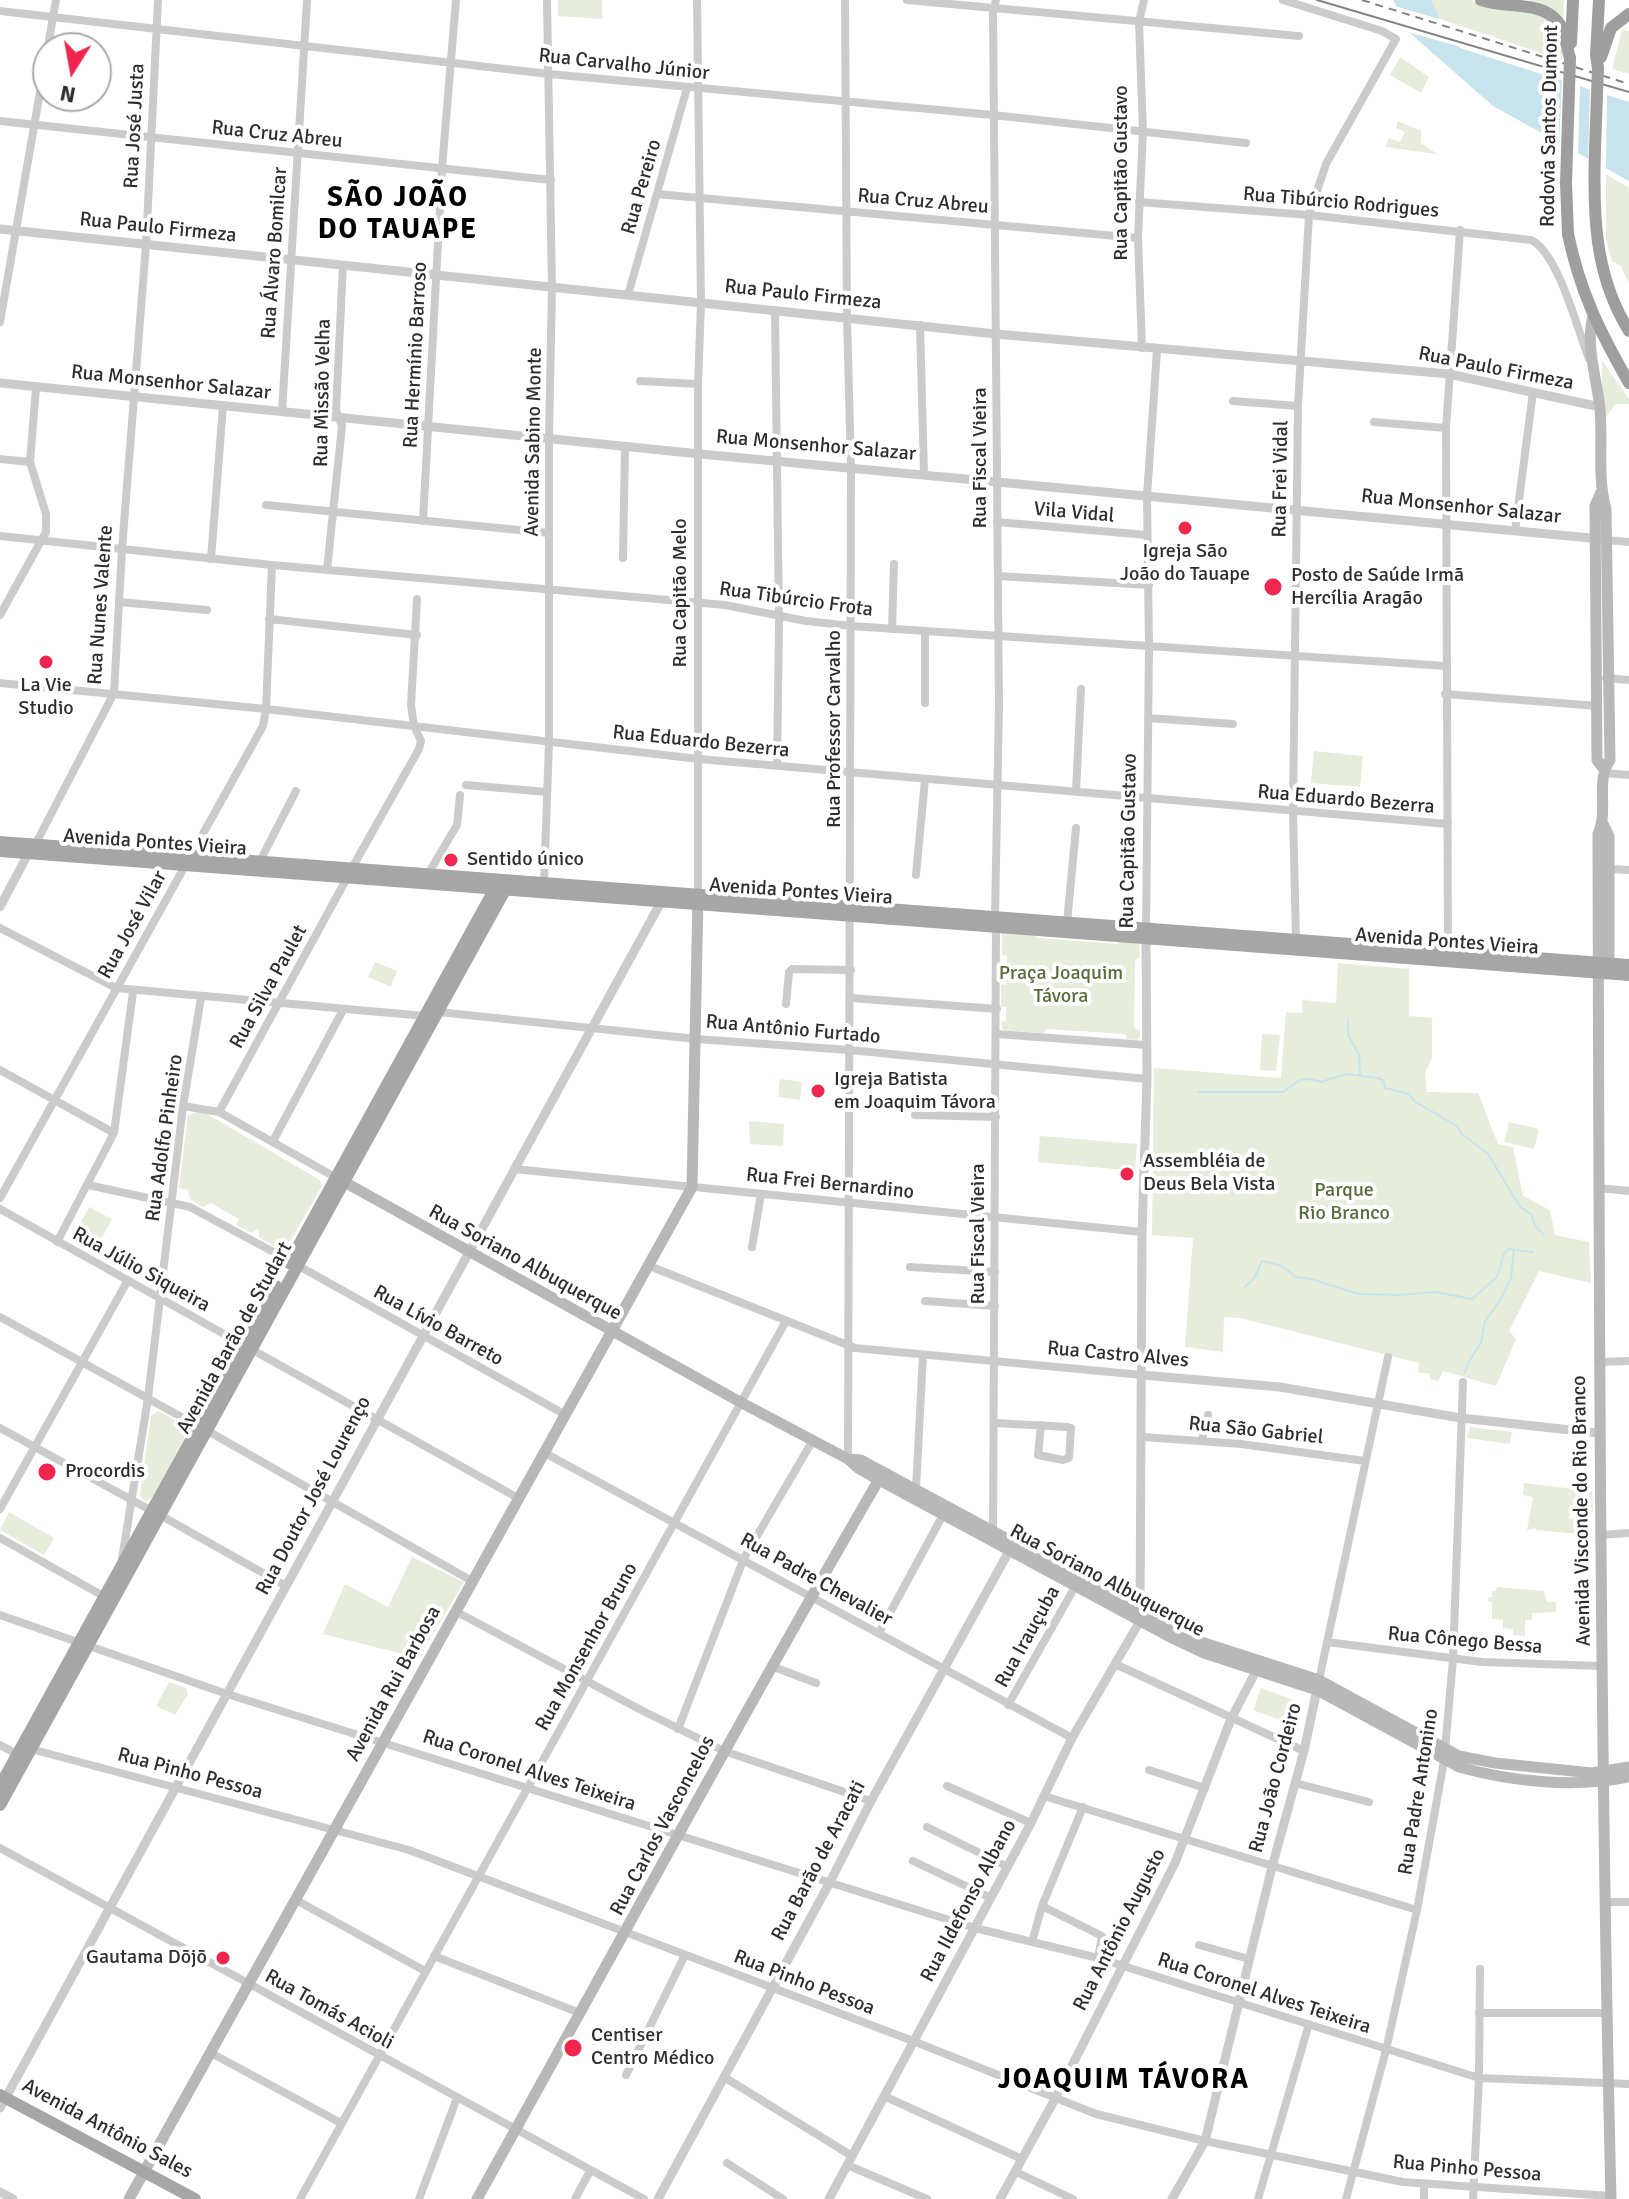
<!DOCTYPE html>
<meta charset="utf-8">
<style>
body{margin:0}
#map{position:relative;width:1629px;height:2199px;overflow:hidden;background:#fff;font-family:Signika,sans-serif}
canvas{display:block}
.north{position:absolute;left:32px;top:32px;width:80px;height:80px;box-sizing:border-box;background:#fff;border:2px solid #ababab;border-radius:50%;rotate:191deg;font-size:22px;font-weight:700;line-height:32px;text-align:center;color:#2e2e2e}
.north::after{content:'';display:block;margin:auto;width:28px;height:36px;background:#f0264e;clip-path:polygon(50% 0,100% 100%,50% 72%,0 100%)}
</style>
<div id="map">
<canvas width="1629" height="2199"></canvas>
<div class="north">N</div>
</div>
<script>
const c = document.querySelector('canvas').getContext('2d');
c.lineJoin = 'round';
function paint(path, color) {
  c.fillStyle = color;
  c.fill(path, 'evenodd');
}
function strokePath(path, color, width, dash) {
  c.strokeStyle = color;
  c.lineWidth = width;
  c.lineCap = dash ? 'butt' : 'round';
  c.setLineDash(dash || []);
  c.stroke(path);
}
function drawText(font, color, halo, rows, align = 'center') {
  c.font = font + ' Signika,sans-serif';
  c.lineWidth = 8;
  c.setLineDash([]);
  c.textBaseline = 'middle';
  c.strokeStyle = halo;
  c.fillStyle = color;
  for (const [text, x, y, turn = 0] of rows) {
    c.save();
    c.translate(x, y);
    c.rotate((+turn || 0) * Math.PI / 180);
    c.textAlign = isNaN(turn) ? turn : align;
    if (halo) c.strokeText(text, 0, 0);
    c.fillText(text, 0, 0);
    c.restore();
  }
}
paint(new Path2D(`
 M558,0h44v19l-44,-3z
 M1431,0h39l11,5 48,5v-10h35l-2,60 -122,-41z
 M1622,30l7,1v43l-17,-5z
 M1400,57l29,20 -8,16 -31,-18z
 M1398,121l23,10v12l16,11 -52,-7 4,-9 11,4 5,-10 -9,-4z
 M1606,174l23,14v96l-8,-18 -9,-5 -6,-21z
 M1602,360l27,39v5h-13l-10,13 -4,-18z
 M1314,751l49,5 -3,31 -49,-4z
 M1002,932l32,2 3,4 81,6 3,-4 18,2 1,15 -5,4 -1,66 6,4v6l-3,3 -10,-1 -2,-5 -78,-5 -4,4 -40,-3 -2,-8 5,-1v-14h-5v-22l6,-1v-28l-5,-1z
 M375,962l22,9 -6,16 -23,-10z
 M1338,963l71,6v47l23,2v40l-7,15 2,19 51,1 20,51 15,3 10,49 27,14 5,25 34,7 2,41 -52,-12 -30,60 7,8 -20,47 -53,-15 -5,10 -8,-2v-5l-12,-2 1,-9 -179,-45 -16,-1 -1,35 -38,-5 8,-109 -41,-3 2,-167 127,10 5,-66 16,1v-13l34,3z
 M1262,1034l18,1 -4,36 -16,-1z
 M780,1079l22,3 -2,18 -22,-3z
 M202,1111l118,69 2,6 -37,64 -8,-3 3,-6 -6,5 -15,-9v-7l-2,-1 -5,4 -16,-8 3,-6 -28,-16 -8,4 -13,-8 -2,-9 -9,-2 9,-73z
 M749,1121l35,3 -1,22 -33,-2z
 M1509,1122l30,7 -5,20 -30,-7z
 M1040,1136l97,8 -2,27 -97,-9z
 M89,1207l23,12 -16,30 -23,-12z
 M158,1411l32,17 -38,70 -8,3 -4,-6 11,-79z
 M1470,1427l42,5 -2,12 -43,-6z
 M1524,1483l68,8 1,20 -22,-1 -2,9 10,1v14l-43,-4v-2l-9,2 6,-33 -10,-2z
 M9,1512l45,26 -10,17 -44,-25z
 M412,1557l52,25 -45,76 -96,-24 22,-50 43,23z
 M1497,1587l47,4 3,11h9v10l-24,1v7h-7v16l-12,-1v-6l-10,-1v-8l-11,-1v-17h-4v-5h4v-6h4z
 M169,1682l17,6 2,6 -13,21 -19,-9z
 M1261,1688l38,14 -8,22 -38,-14z`), '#e7eddb');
paint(new Path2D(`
 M1393,0h38l9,19 20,29 169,54v79l-136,-75 -83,-73z`), '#c6e3ee');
paint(new Path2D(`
 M1395,6l51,15 16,26 -55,-15z
 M1562,76l18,6 -2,76 -19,-11z
 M1590,85l17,6 -1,82 -18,-10z`), '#fff');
strokePath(new Path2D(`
 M1348,1018v17l11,19 1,22
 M1198,1092h85l17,-12 10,-1 11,3 25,-8 32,4 6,3 1,7 24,6 5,7 43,25 5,8 26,20 32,53 12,8 3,11 9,9
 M1245,1287l10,-10 7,-16 20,5 14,11 15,2 48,15 41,1 35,-3 37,7 25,-22 7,-23 4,-5 25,3
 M1465,1373l3,-10 13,-20 4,-22 16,-22 10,-21 3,-28`), '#c6e3ee', 2);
strokePath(new Path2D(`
 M697,0l4,303 -3,81v511
 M845,0l2,318 4,149 -3,992
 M907,0l392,36
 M1283,0l99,31 14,8 -70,125 -17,51 -11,191 -5,406 3,128
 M0,11l549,63 444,41 253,28
 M0,121l551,59
 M657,194l481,44
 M1139,202l170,13 222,25c27,12 47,91 58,119
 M628,295l59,-207
 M775,310l4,313 -2,142
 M0,322l56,-322
 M920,325l4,149
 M1142,348l-4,-110 5,-107 -4,-109 5,-22
 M640,381l58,3
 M1233,401l65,5
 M282,412l25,-412
 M1374,422l72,6
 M0,459l30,3
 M266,505l283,28
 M423,521l19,-353 14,-168
 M997,522l150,13
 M1515,531l18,-139
 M0,536l272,29 453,40 81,16 45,5 595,40
 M1607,540l22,2
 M623,558l2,-112
 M211,559l12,-153
 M327,570l15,-144 -6,-16 7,-145
 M998,576l151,9
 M119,602l88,8
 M0,615l46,-83v-18l-16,-52 6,-75
 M269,619l148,16
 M892,629l2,-65
 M925,632v71
 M1606,678l23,2
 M0,683l266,26 433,50 749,65
 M1445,694l152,12
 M1148,718l85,6
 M1604,773l25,2
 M466,785l81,7
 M1076,792l5,-103
 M35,845l79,-152 8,-144 24,-304 12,-245
 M260,861l36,-70
 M352,868l67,-119 2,-8 -7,-15 -3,-21 6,-106
 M1609,869l20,1
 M428,874l29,-49 3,-30
 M916,875l9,-96
 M544,883l5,-141v-304l3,-151 -5,-287
 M995,917l4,-213 -6,-690 3,-14
 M1067,923l9,-95
 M0,928l116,60 308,28
 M1146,930l3,-284 -2,-150 10,-146
 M1448,952l-2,-524 14,-198
 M851,998l146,11
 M786,1004l3,-32 3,-3 59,1
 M438,1012l258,27 153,11 298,29
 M997,1034l149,11
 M0,1070l114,63
 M183,1106l36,6 116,65
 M219,1112l128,-234
 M915,1115l81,2
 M273,1141l70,-131
 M514,1169l628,63
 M88,1185l102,22 100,54
 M1598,1188l31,3
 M0,1198l263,-472 3,-17 6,-144
 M0,1209l518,289
 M57,1242l57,-109 19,-141
 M752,1247l9,-53
 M297,1265l267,149
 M647,1265l208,83 287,27
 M910,1267l85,5
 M925,1301l70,5
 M0,1317l198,109
 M1598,1362l31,-1
 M995,1423l73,4 3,1 -2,30 -6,2 -25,-5 3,-30
 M0,1428l152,83
 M206,1430l266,151
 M1143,1437l98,7 124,17
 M1202,1440l6,-25
 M543,1452l529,286
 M916,1489l7,-134
 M0,1509l128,-229
 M160,1515l126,71
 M993,1534l3,-607
 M1601,1535l28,-2
 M0,1538l105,59
 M122,1559l26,-161 35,-292 18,-108
 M455,1611l188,100 81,40 147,50
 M0,1615l227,79 748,234 123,30 381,120 150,6
 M879,1633l64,-118
 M1327,1642l155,20 119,4
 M1115,1664l189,87
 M771,1666l45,17
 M1319,1680l69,-323
 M1008,1705l68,-120
 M678,1729l66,-171 69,-118
 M0,1745l17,9 14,-5 378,101 504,191 183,73 109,27 198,41 208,14
 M1149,1770l56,18
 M1295,1783l74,19
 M947,1786l84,37
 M1044,1796c125,37 248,77 373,114
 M927,1827l81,40
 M0,1848l644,351
 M913,1861l78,37
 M296,1900l129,71
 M1604,1902h25
 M1042,1906l60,30 -4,22
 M1032,1942l10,-36 41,-99
 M1199,1945l50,14
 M434,1956l146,57
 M1479,2013h128
 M211,2053l130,70
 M626,2075l59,-120
 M724,2077l128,79
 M884,2096l138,63
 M727,2163l56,36
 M847,2165l80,34
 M1016,2172l57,27
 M300,2199l486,-878
 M419,2199l38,-101
 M575,2199l15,-28
 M1258,2199l51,-175
 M1346,2199l40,-149 31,-140 27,-149 9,-102 10,-277
 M1424,2199v-15
 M1473,2199l6,-121 1,-109`), '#cbcbcb', 8);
strokePath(new Path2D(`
 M0,229l996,105 453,40 151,33
 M0,383l700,71 901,85
 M0,907l28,-53
 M1142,1375l138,12 181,31 137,15
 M0,2108l661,-1206
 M0,2192l13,7
 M658,2199l172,-317 41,-81 142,-257
 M829,2199l202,-376 41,-85 68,-117 2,-389 5,-153 -1,-146
 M1000,2199l55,-100 120,-236 56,-144 25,-48
 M1172,2199l33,-58 67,-274 32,-116 14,-66`), '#cbcbcb', 9);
strokePath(new Path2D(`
 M1593,316c-8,30 4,62 7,93 3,33 -3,68 6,100l4,251c-15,21 -1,51 -12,74 1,455 2,910 13,1365
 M1601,492l-6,14 2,254 7,9
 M1603,824l6,12v133
 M339,1179l403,224 106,56 10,9 21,12 291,157 34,16 113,37 142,77c54,15 115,21 170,10
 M848,1459l13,1 334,180 124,40 140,76 36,7 97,10 37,-6
 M129,2199l563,-1012 6,-291
 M477,2199c134,-241 265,-484 404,-723`), '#b8b8b8', 11);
strokePath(new Path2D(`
 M0,842l1629,123
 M0,851l1629,124
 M289,1263l209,-380
 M0,1786l276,-500
 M0,1805l505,-915
 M0,2095l195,104`), '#a6a6a6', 12);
strokePath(new Path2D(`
 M1481,0c24,9 60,0 77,22 8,9 8,25 12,36
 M1571,43l2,-43
 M1601,57l10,-29 18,-14
 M1598,68l-2,-13 3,-55
 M1595,149c-2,64 -1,126 34,182
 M1568,234c12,58 32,98 61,149`), '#9e9e9e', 12);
strokePath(new Path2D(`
 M1317,0l312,92`), '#838383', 2);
strokePath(new Path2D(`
 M1362,0l267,84`), '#838383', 2, [8, 6]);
strokePath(new Path2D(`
 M1595,149l3,-81
 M1568,234l-2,-51 4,-125`), '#9e9e9e', 12);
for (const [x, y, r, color] of [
 [1185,528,8,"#f0264e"],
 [1273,587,10,"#f0264e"],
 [46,662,8,"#f0264e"],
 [451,860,8,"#f0264e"],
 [818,1091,8,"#f0264e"],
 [1127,1174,8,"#f0264e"],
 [47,1472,10,"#f0264e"],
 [223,1958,8,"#f0264e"],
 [573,2048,10,"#f0264e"]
]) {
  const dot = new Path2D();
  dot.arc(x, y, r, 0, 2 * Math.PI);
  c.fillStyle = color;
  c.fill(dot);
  strokePath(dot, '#fff', 3);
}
drawText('20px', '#2e2e2e', '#fff', [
 ["Rua Carvalho Júnior",624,65,6],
 ["Rua José Justa",135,126,-87],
 ["Rodovia Santos Dumont",1550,126,-89],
 ["Rua Cruz Abreu",277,135,6],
 ["Rua Capitão Gustavo",1122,173,-90],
 ["Rua Pereiro",642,187,-74],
 ["Rua Cruz Abreu",923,202,5],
 ["Rua Tibúrcio Rodrigues",1341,203,5],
 ["Rua Paulo Firmeza",158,228,6],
 ["Rua Álvaro Bomilcar",275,253,-86],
 ["Rua Paulo Firmeza",803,295,6],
 ["Rua Hermínio Barroso",416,355,-87],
 ["Rua Paulo Firmeza",1496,369,11],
 ["Rua Monsenhor Salazar",171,383,6],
 ["Rua Missão Velha",323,393,-89],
 ["Avenida Sabino Monte",534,442,-89],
 ["Rua Monsenhor Salazar",816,446,5],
 ["Rua Fiscal Vieira",981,458,-90],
 ["Rua Frei Vidal",1281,479,-89],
 ["Rua Monsenhor Salazar",1461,507,6],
 ["Vila Vidal",1074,513,5],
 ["Rua Capitão Melo",681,593,-90],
 ["Rua Tibúrcio Frota",796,600,8],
 ["Rua Nunes Valente",101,605,-86],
 ["Rua Professor Carvalho",835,729,-90],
 ["Rua Eduardo Bezerra",701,742,6],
 ["Rua Eduardo Bezerra",1346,800,5],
 ["Rua Capitão Gustavo",1129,841,-89],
 ["Avenida Pontes Vieira",155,843,4],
 ["Avenida Pontes Vieira",801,892,4],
 ["Rua José Vilar",133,925,-61],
 ["Avenida Pontes Vieira",1447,942,4],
 ["Rua Silva Paulet",269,987,-61],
 ["Rua Antônio Furtado",793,1030,5],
 ["Rua Adolfo Pinheiro",165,1138,-82],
 ["Rua Frei Bernardino",830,1184,6],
 ["Rua Fiscal Vieira",979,1234,-90],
 ["Rua Soriano Albuquerque",525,1263,29],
 ["Rua Júlio Siqueira",141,1270,29],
 ["Rua Lívio Barreto",438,1326,29],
 ["Avenida Barão de Studart",235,1338,-61],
 ["Rua Castro Alves",1118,1355,5],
 ["Rua São Gabriel",1256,1431,6],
 ["Rua Doutor José Lourenço",314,1496,-62],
 ["Avenida Visconde do Rio Branco",1582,1511,-91],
 ["Rua Padre Chevalier",816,1580,29],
 ["Rua Soriano Albuquerque",1107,1581,28],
 ["Rua Irauçuba",1028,1637,-61],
 ["Rua Cônego Bessa",1465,1641,5],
 ["Rua Monsenhor Bruno",587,1647,-61],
 ["Avenida Rui Barbosa",394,1684,-61],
 ["Rua Coronel Alves Teixeira",529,1771,18],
 ["Rua Pinho Pessoa",190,1774,15],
 ["Rua João Cordeiro",1276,1778,-75],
 ["Rua Padre Antonino",1419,1792,-81],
 ["Rua Carlos Vasconcelos",663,1826,-62],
 ["Rua Barão de Aracati",819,1861,-62],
 ["Rua Ildefonso Albano",969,1901,-62],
 ["Rua Antônio Augusto",1120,1930,-63],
 ["Rua Pinho Pessoa",804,1983,21],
 ["Rua Coronel Alves Teixeira",1264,1994,18],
 ["Rua Tomás Acioli",329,2010,29],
 ["Avenida Antônio Sales",107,2129,28],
 ["Rua Pinho Pessoa",1467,2169,5]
]);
drawText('20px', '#2e2e2e', '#fff', [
 ["Igreja São",1185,552,"center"],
 ["João do Tauape",1185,575,"center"],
 ["Posto de Saúde Irmã",1291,576],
 ["Hercília Aragão",1291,599],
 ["La Vie",46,686,"center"],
 ["Studio",46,709,"center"],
 ["Sentido único",467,860],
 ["Igreja Batista",834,1080],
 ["em Joaquim Távora",834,1103],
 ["Assembléia de",1143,1162],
 ["Deus Bela Vista",1143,1185],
 ["Procordis",65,1472],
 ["Gautama Dōjō",207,1958,"right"],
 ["Centiser",591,2036],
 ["Centro Médico",591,2059]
], 'left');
drawText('20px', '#586d39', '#fff', [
 ["Praça Joaquim",1061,974],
 ["Távora",1061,997],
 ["Parque",1344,1191],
 ["Rio Branco",1344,1214]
]);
c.letterSpacing = '2px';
drawText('bold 28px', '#000', '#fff', [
 ["SÃO JOÃO",398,199],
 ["DO TAUAPE",398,231],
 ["JOAQUIM TÁVORA",1124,2081]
]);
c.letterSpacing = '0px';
</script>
